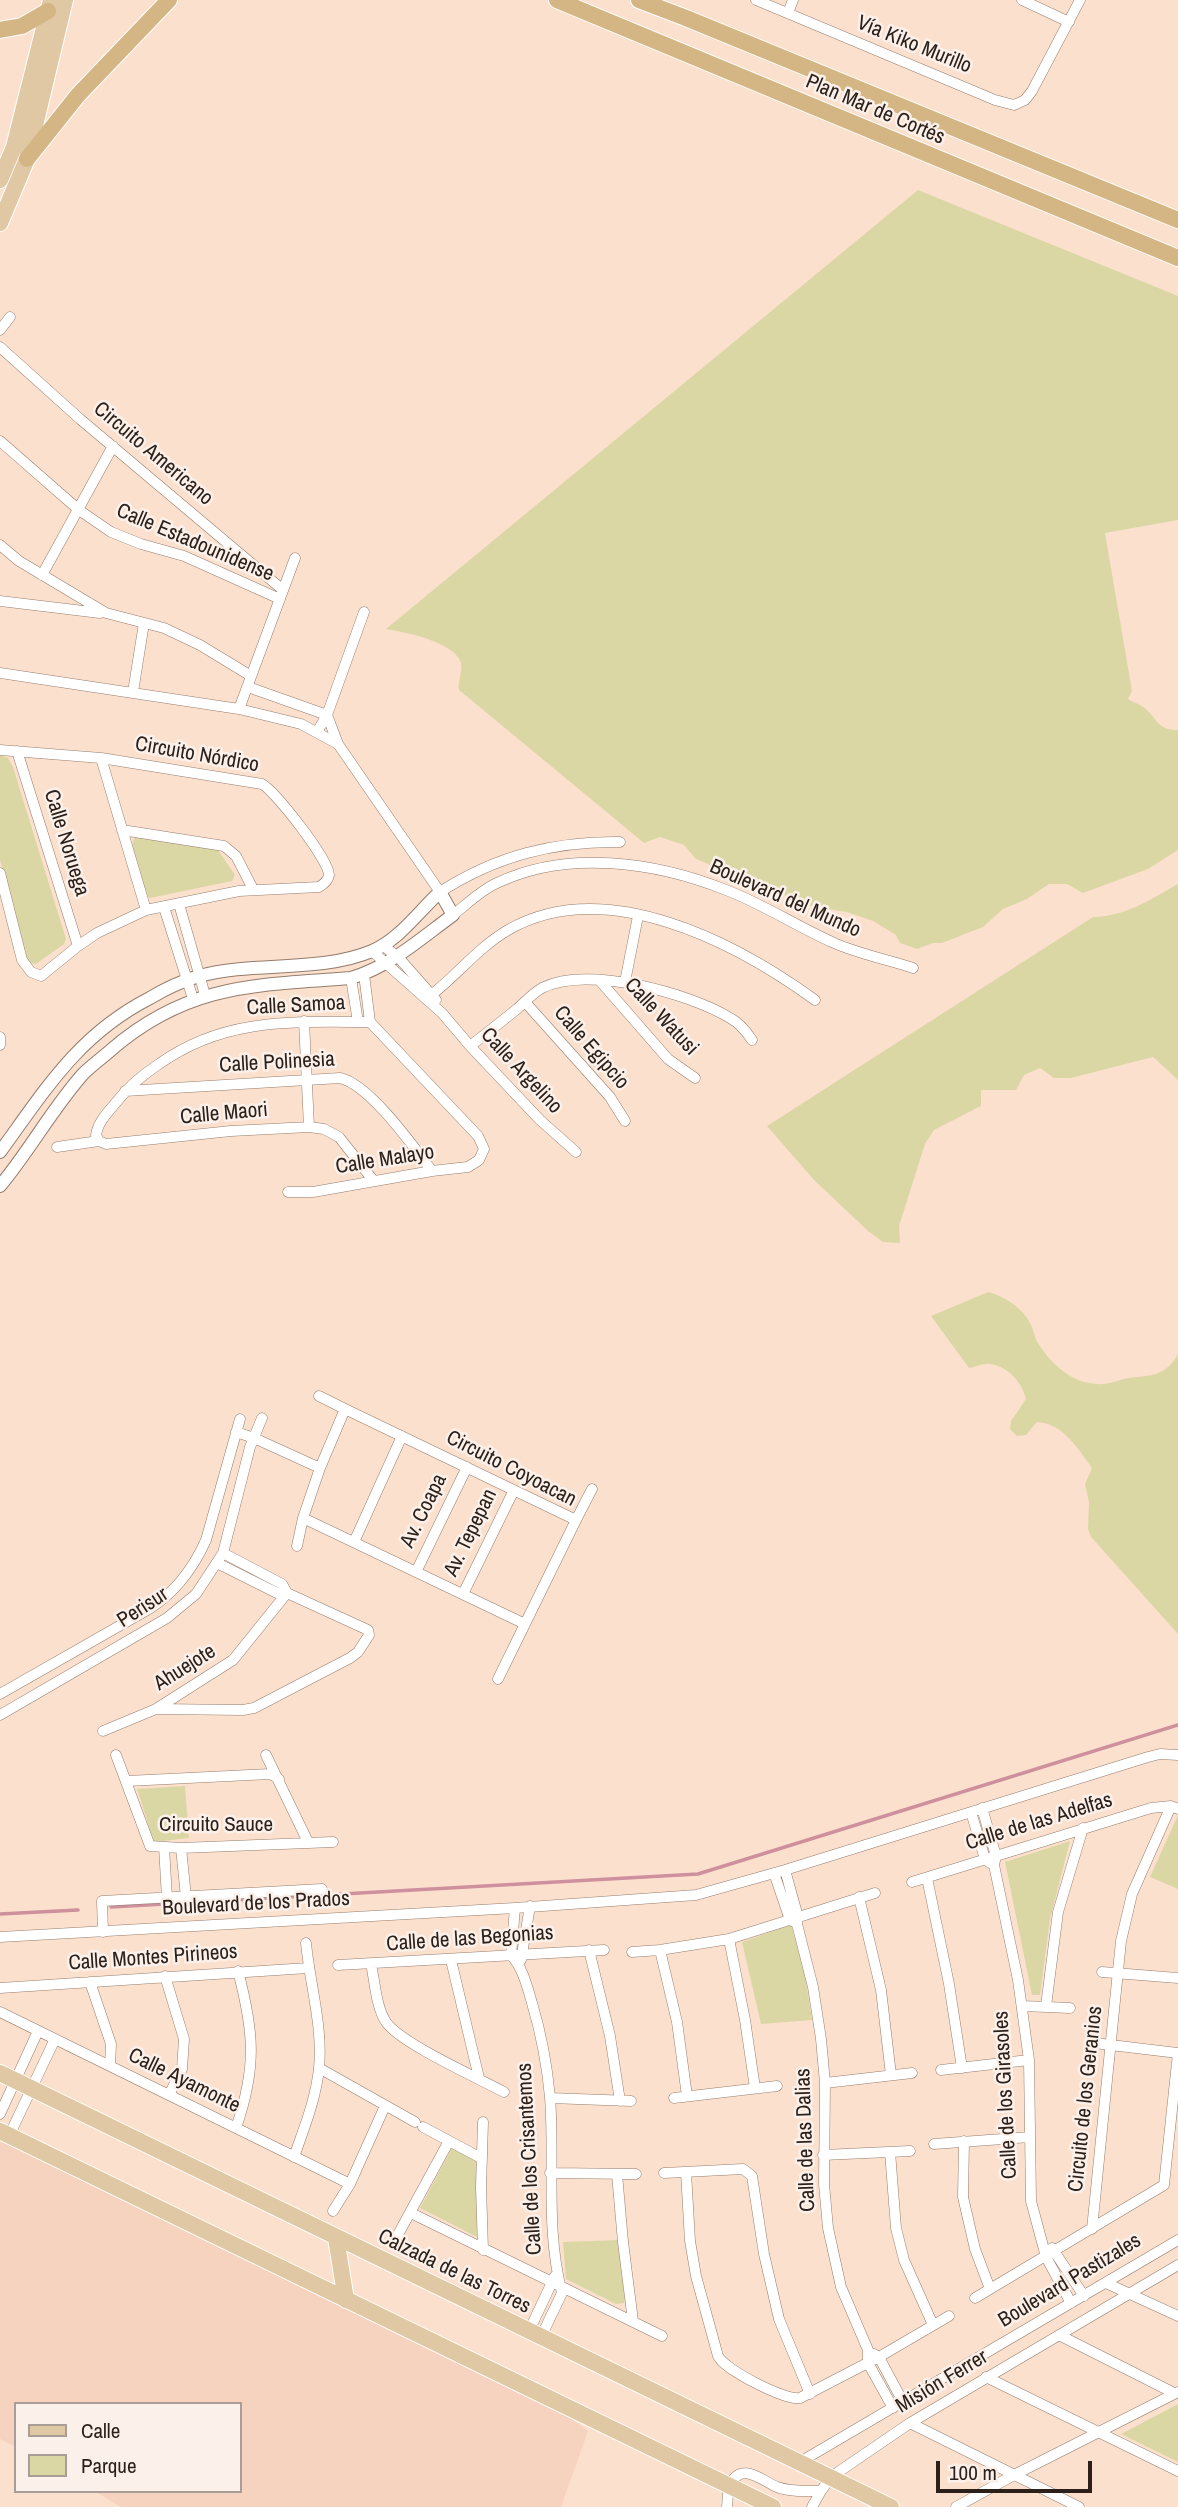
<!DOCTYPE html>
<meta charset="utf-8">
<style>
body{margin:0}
#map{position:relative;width:1178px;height:2507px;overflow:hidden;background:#fce0ce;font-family:"Archivo Narrow",sans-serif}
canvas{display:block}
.legend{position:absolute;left:14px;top:2402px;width:228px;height:91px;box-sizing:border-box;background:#fcf1ea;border:2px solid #a89e97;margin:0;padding:9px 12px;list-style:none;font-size:21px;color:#2b211a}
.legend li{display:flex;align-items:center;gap:14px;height:35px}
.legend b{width:35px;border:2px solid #a89e97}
.scale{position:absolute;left:936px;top:2461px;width:156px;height:32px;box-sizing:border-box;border:4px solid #2b211a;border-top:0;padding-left:9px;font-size:21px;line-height:24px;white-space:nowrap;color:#2b211a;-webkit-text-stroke:5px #fcf1ea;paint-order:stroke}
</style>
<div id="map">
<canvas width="1178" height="2507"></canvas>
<ul class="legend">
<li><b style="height:9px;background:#dfc8a3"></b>Calle</li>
<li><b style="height:19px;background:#dbd7a5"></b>Parque</li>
</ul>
<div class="scale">100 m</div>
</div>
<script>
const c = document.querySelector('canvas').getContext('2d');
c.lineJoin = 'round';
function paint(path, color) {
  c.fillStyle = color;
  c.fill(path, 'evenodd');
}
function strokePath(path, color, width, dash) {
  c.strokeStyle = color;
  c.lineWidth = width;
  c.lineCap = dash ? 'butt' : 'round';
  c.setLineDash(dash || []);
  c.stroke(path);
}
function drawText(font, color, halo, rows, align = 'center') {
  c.font = font + ' "Archivo Narrow",sans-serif';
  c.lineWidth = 5;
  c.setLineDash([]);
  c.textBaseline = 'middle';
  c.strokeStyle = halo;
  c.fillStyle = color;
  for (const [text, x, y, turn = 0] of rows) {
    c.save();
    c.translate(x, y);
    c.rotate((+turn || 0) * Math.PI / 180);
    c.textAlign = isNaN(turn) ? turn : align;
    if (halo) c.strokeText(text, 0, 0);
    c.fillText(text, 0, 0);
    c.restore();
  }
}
paint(new Path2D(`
 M0,2141l558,268 30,22 -27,76h-440l-27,-16h146v-87h-224v43l-16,-8z`), '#f6d3be');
paint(new Path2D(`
 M918,190l260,106v224l-73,13 27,158 -4,8c7,4 16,7 21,13 10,12 12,18 29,18v120l-30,19 -65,24 -16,-9h-18l-22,15 -24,10 -20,18 -41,16h-9l-16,6 -17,-6 -4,-8 -23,-14 -26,-9 -44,-7 -24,-13 -83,-33 -12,-14 -24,-8 -16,6 -185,-153c-2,-9 4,-18 2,-27 -6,-21 -56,-31 -75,-34z
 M0,755l8,3 5,9 53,172 -2,5 -28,20 -8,-2 -4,-9 -24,-93z
 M135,837l83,13 17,25 -3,6 -82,17 -4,-3 -15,-48z
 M1178,884v196l-25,-23 -82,21h-17l-14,-10 -16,7 -8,15h-35v16l-47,24 -9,14 -26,82 1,17 -17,-1 -15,-11 -54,-51 -47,-54 326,-209c34,-1 56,-17 85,-33z
 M988,1292c16,4 35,16 42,31 4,7 4,14 8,20 13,21 34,40 59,41 11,1 21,-4 31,-6 23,-3 37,-1 50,-24v280l-87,-97 -3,-8 1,-27 -4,-18 7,-16c-14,-19 -29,-45 -55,-46l-11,13 -9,1 -7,-7 1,-8 15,-22c-4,-16 -17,-32 -35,-35 -7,-1 -15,3 -22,4l-38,-52z
 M185,1786l4,52 -35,4 -17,-53z
 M1178,1815v74l-28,-12z
 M1070,1841l-20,78 -10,76h-8l-27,-133z
 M791,1925l14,50 7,45 -51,4 -19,-82z
 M453,2146l23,12 1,79 -57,-29z
 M619,2240l6,59 -1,4 -8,1 -50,-25 -3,-37z
 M1178,2404v58l-57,-28z`), '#dbd7a5');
strokePath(new Path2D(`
 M111,1907l587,-33 480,-149
 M0,1914l78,-4`), '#ce909c', 3.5);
const minor = new Path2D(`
 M756,0l239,100 19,5 11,-5 7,-9 48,-91
 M1022,0l47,22
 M788,13l5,-13
 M0,330l10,-13
 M0,347l80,72 203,171
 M0,441l79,69 32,22 30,12 43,12 96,43
 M0,545l19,16 87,52 58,15 36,17 51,31
 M42,575l71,-129
 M0,601l100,12
 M0,673l239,36 62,15 37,20
 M248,687l79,28
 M133,692l11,-69
 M239,709l56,-151
 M327,715l11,29 102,148c56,-36 114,-51 180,-50
 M317,732l10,-17 37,-103
 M0,750l101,8 161,26c14,8 67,76 67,91 -1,6 -5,9 -10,12l-80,4 -93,19 -49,23 -19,13 -37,30 -10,-4 -9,-12 -22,-87
 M17,751l61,195
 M101,758l45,152
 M122,830l102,16 12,10 17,33
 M179,904l26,91
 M164,907l29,92
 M453,915c14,-11 28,-25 44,-32 70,-34 159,-21 229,7 37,14 70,36 106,52 26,12 54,17 81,26
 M382,945l16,12 38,43
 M372,951l70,62 28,33 70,74 36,32
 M364,974l6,48
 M351,978l7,44
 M600,981l68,78 27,19
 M625,982l13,-66
 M426,999c29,-21 50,-50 82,-69 97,-56 227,12 307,70
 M525,1002l85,95 15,24
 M304,1021l5,106
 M0,1037v8
 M470,1046c16,-12 32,-25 47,-37 8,-7 16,-16 25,-21 45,-23 147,5 188,30 10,5 16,13 22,22
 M125,1091l215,-13c29,6 73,68 92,93
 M99,1141l-3,-6c2,-14 14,-25 23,-36 11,-14 25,-25 40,-35 66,-47 134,-42 211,-42l108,114 6,13 -5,11 -11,7 -36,4 -119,21h-25
 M57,1147l42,-6 7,3 125,-13 78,-4 15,2 15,8 34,43
 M319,1396l26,13
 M345,1409l231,111 -51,104 -222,-106 17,-50z
 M236,1432l18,6 66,30
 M576,1520l16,-31
 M354,1542l48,-106
 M297,1546l6,-28
 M223,1553l59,31 5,9
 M416,1572l51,-105
 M463,1594l51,-104
 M498,1679l27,-55
 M0,1694l149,-85c27,-17 44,-40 57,-69l34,-121
 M156,1709l77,-49 54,-67
 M0,1715l167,-97 29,-24 27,-41 27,-106 12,-29
 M103,1731l53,-22 87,1 11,-2 96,-50 8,-6 11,-17 -1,-5 -81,-37h-10l-60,-30
 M116,1755l34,91 31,2 152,-6
 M266,1755l42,87
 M127,1781l143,-7 9,5
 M982,1808l14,48 -2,9 24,115 11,80 2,141 15,56 25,46
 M971,1812l14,47 5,4
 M164,1847l3,51
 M181,1848l5,49
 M785,1870l13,47 -1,7 16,63 8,52 4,44 -1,101 4,44 13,59 27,63v13l25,45
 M774,1873l16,47 4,2
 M927,1878l22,106 13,84
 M912,1882l239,-74 20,-2 7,3
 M859,1897l22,93 10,85
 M515,1908l-4,47c12,13 16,31 21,48 9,30 15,62 18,94 5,66 -5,131 12,196l-21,44
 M103,1932l-1,-31 220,-12
 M0,1937l515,-29 181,-13 89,-25 363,-113 12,-3 18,1
 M729,1939l16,81 10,68
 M589,1950l21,86 10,65
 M660,1950l17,72 10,74
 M632,1952l28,-2 69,-11 146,-46
 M451,1960l28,118
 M521,1960l9,-54
 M371,1964c4,18 5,43 15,58 14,21 92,56 118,70
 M338,1965l266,-15
 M1102,1972l76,6
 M165,1976l19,63 -2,30 -13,26
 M90,1982l21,62 -1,22
 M0,1988l308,-20
 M1023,2006l47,2
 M1046,2006l12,-94 25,-84
 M0,2012l350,172
 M1094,2043l84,10
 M319,2068l96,54
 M941,2070l88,-10
 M825,2083l87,-10
 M550,2098l81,3
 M674,2098l103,-12
 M0,2114l38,-83
 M483,2122l-2,65 2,63
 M423,2127l58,31
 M236,2128c21,-61 18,-96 2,-157
 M9,2136l46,-97
 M964,2141l-1,56 12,52 15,40
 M934,2144l96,-7
 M890,2152l6,76 8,32 29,65
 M823,2155l87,-4
 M294,2157c10,-29 22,-58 25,-89 4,-42 -9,-83 -13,-125
 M686,2172l4,69 6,35 22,80c7,14 68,45 82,42l79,-41 70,-41
 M550,2173l86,1
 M664,2173l79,-4 9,7 12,78 15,65 31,75
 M617,2174l6,68 10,79
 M333,2211l17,-27 35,-78
 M411,2213l251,123
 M1092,2229l29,-288 11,-47 39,-88
 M395,2240l54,-99
 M1052,2248l32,48
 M1106,2283l72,33
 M975,2298l189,-113 14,-132
 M529,2331l26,-55
 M1059,2335l115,58
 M874,2354l5,3 24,45
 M986,2377l192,94
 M910,2423l169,84
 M800,2462l378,-222
 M727,2507c1,-7 0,-16 3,-22 11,-24 31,-5 47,2 13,5 30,4 44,4l10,-14 79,-54 268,-158
 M812,2507l9,-16
 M956,2507l58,-32 164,-83`);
const tertiary = new Path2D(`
 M0,1152c46,-63 78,-117 150,-154 15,-9 32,-17 49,-22 55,-15 120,-3 173,-25 27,-11 47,-40 68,-59l13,23c-33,24 -62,51 -102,63 -95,7 -164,6 -240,72 -9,8 -19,15 -28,24 -31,35 -53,76 -83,112`);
const primary = new Path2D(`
 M0,180l14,-33 37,-147
 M0,223l27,-64 38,-159
 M0,2073l891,434
 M0,2131l773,376
 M336,2238l10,62`);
const trunk = new Path2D(`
 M557,0l621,258
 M639,0l47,18 492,202
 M0,30l22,-4 26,-15
 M27,159l51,-64 91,-95`);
strokePath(minor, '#957c6c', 11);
strokePath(tertiary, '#957c6c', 14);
strokePath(primary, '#fff', 18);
strokePath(trunk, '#fff', 18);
strokePath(minor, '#fff', 10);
strokePath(tertiary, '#fff', 12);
strokePath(primary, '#dfc8a3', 16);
strokePath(trunk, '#d4b684', 16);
drawText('21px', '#2b211a', '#fcf1ea', [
 ["Vía Kiko Murillo",914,45,22],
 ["Plan Mar de Cortés",875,110,23],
 ["Circuito Americano",153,454,40],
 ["Calle Estadounidense",195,543,23],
 ["Circuito Nórdico",197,755,10],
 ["Calle Noruega",66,843,73],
 ["Boulevard del Mundo",785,899,24],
 ["Calle Samoa",296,1006,-3],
 ["Calle Watusi",661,1017,47],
 ["Calle Egipcio",591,1048,49],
 ["Calle Polinesia",277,1063,-3],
 ["Calle Argelino",521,1071,47],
 ["Calle Maori",224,1114,-5],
 ["Calle Malayo",385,1160,-9],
 ["Circuito Coyoacan",511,1469,27],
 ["Av. Coapa",424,1511,-64],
 ["Av. Tepepan",471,1533,-64],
 ["Perisur",143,1608,-33],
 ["Ahuejote",185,1668,-32],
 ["Calle de las Adelfas",1039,1822,-17],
 ["Circuito Sauce",216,1825],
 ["Boulevard de los Prados",256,1904,-3],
 ["Calle de las Begonias",470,1939,-4],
 ["Calle Montes Pirineos",153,1958,-4],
 ["Calle Ayamonte",184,2081,26],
 ["Calle de los Girasoles",1006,2095,-93],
 ["Circuito de los Geranios",1086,2099,-84],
 ["Calle de las Dalias",806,2140,-92],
 ["Calle de los Crisantemos",530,2159,-93],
 ["Calzada de las Torres",454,2272,26],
 ["Boulevard Pastizales",1070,2281,-31],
 ["Misión Ferrer",942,2382,-31]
]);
</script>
